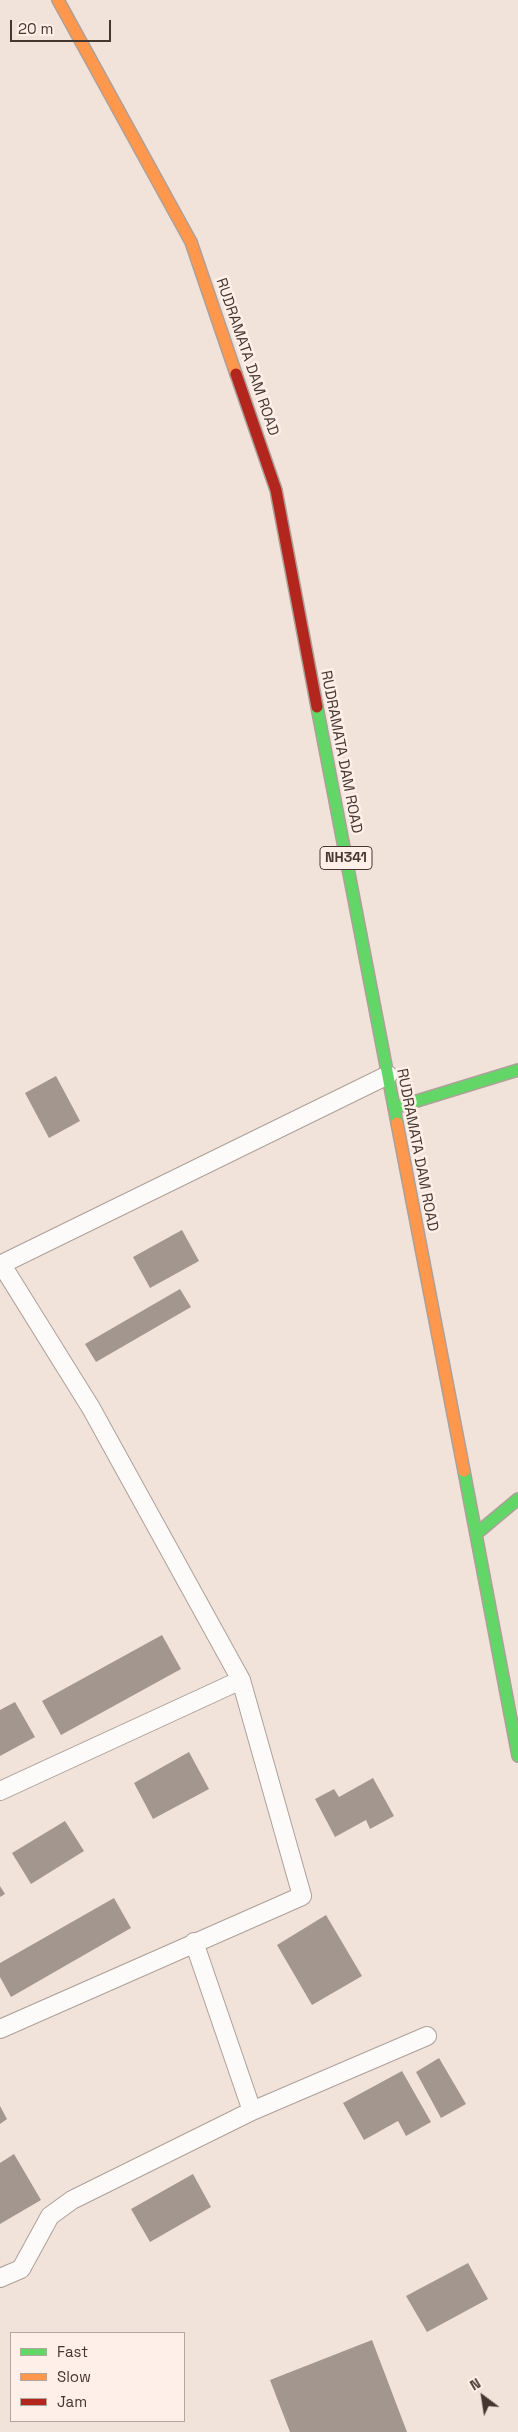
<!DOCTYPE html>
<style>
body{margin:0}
#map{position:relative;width:518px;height:2432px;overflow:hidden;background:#f1e3da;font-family:"Space Grotesk",sans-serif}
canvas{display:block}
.legend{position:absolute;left:10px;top:2332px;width:175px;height:90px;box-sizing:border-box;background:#fef0e8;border:1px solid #b4a69e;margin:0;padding:6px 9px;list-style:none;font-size:15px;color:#453730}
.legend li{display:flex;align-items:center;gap:10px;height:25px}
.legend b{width:25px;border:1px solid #b4a69e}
.north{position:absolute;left:458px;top:2372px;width:50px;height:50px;-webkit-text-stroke:4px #fef0e8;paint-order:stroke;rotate:329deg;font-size:14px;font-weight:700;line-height:20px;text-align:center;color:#453730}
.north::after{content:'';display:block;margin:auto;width:18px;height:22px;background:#453730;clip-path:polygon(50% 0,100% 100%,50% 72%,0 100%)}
.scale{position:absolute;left:10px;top:20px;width:101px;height:22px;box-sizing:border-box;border:2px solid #453730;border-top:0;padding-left:6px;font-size:15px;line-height:18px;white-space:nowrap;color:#453730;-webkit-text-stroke:4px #fef0e8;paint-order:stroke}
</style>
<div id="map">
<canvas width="518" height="2432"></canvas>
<ul class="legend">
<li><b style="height:6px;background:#63d668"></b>Fast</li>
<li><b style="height:6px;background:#ff974d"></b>Slow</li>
<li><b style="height:6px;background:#b3261e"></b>Jam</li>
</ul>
<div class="north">N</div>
<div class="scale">20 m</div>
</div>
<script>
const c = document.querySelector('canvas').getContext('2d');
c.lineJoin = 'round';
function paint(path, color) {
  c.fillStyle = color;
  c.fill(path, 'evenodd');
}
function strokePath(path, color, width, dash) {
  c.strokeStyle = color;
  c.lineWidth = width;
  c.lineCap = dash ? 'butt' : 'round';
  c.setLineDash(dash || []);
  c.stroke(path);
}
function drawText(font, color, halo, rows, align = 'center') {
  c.font = font + ' "Space Grotesk",sans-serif';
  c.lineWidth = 5;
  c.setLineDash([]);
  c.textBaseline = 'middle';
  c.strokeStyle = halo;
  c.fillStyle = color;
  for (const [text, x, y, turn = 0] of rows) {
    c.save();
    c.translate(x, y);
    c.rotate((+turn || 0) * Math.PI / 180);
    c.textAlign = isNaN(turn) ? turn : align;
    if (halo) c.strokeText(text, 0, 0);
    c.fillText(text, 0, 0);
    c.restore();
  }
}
paint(new Path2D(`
 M56,1076l24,45 -31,17 -24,-45z
 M182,1230l17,31 -49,27 -17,-31z
 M180,1289l11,18 -95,55 -11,-18z
 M162,1635l19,34 -120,66 -19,-34z
 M15,1702l20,35 -35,19v-46z
 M189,1752l20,37 -56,30 -19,-36z
 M373,1778l21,38 -24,13 -4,-9 -31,17 -20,-38 19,-10 5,8z
 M65,1821l19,30 -53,33 -19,-31z
 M0,1886l5,8 -5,3z
 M114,1898l17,30 -120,69 -11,-20v-14z
 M326,1915l36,61 -50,29 -35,-60z
 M439,2058l27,46 -25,14 -25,-46z
 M402,2071l29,51 -25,14 -8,-15 -34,19 -21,-37z
 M0,2106l7,13 -7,5z
 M14,2154l27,46 -41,24v-61z
 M193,2174l18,33 -61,35 -19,-33z
 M468,2263l20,36 -61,33 -21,-36z
 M372,2340l35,92h-117l-20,-52z`), '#a2968f');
const lane = new Path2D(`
 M0,1265l388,-190
 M0,1791l241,-111
 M194,1942l58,169
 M0,2029l302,-133 -61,-216 -150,-272 -89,-143
 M0,2278l21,-9 29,-53 22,-16 180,-89 175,-75`);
const fast = new Path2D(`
 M317,707l80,416
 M394,1108l124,-38
 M464,1471l54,285
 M476,1534l42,-35`);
const slow = new Path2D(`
 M58,0l133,242 45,132
 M397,1123l67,348`);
const jam = new Path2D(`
 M236,374l40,116 41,217`);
strokePath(lane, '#ada099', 20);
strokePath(fast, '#ada099', 14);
strokePath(slow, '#ada099', 14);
strokePath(jam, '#ada099', 14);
strokePath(lane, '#fdfbf9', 18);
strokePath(fast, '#63d668', 11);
strokePath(slow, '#ff974d', 11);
strokePath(jam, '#b3261e', 11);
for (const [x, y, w] of [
 [346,858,52]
]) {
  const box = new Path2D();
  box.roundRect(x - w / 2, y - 11.5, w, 23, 4);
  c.fillStyle = '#fef0e8';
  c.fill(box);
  strokePath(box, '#453730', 1);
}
drawText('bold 14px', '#453730', null, [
 ["NH341",346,858]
]);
drawText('15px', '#453730', '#fef0e8', [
 ["RUDRAMATA DAM ROAD",247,357,71],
 ["RUDRAMATA DAM ROAD",341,752,79],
 ["RUDRAMATA DAM ROAD",417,1150,79]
]);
</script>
